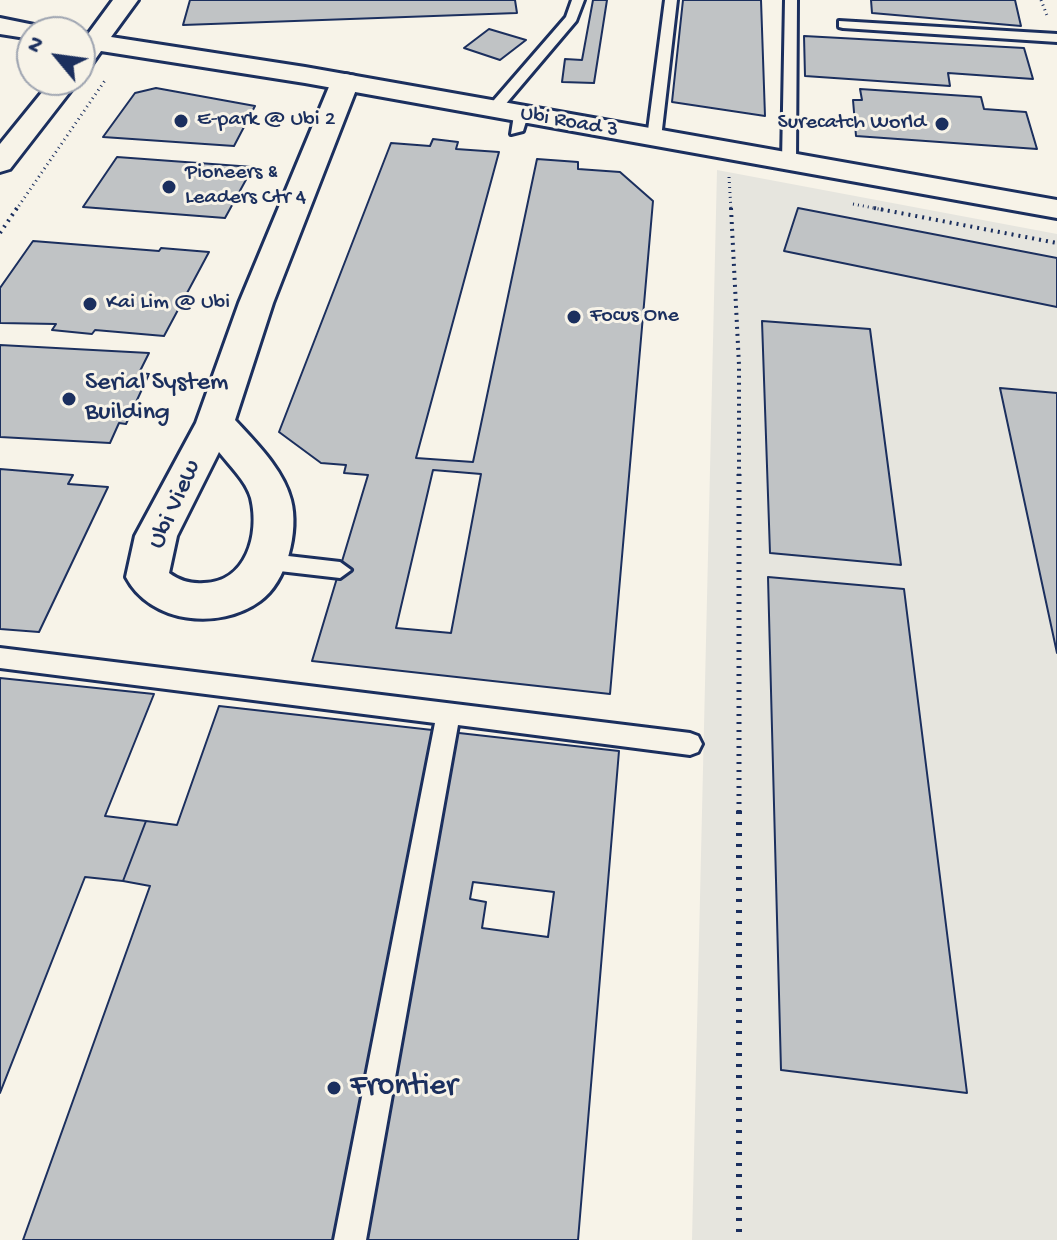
<!DOCTYPE html>
<style>
body{margin:0}
#map{position:relative;width:1057px;height:1240px;overflow:hidden;background:#f7f3e8;font-family:"Gochi Hand",sans-serif}
canvas{display:block}
.north{position:absolute;left:16px;top:16px;width:80px;height:80px;box-sizing:border-box;background:#f7f3e8;border:2px solid #9fa5b1;border-radius:50%;rotate:299deg;font-size:22px;font-weight:700;line-height:32px;text-align:center;color:#1b2f5e}
.north::after{content:'';display:block;margin:auto;width:28px;height:36px;background:#1b2f5e;clip-path:polygon(50% 0,100% 100%,50% 72%,0 100%)}
</style>
<div id="map">
<canvas width="1057" height="1240"></canvas>
<div class="north">N</div>
</div>
<script>
const c = document.querySelector('canvas').getContext('2d');
c.lineJoin = 'round';
function paint(path, color) {
  c.fillStyle = color;
  c.fill(path, 'evenodd');
}
function strokePath(path, color, width, dash) {
  c.strokeStyle = color;
  c.lineWidth = width;
  c.lineCap = dash ? 'butt' : 'round';
  c.setLineDash(dash || []);
  c.stroke(path);
}
function drawText(font, color, halo, rows, align = 'center') {
  c.font = font + ' "Gochi Hand",sans-serif';
  c.lineWidth = 6;
  c.setLineDash([]);
  c.textBaseline = 'middle';
  c.strokeStyle = halo;
  c.fillStyle = color;
  for (const [text, x, y, turn = 0] of rows) {
    c.save();
    c.translate(x, y);
    c.rotate((+turn || 0) * Math.PI / 180);
    c.textAlign = isNaN(turn) ? turn : align;
    if (halo) c.strokeText(text, 0, 0);
    c.fillText(text, 0, 0);
    c.restore();
  }
}
paint(new Path2D(`
 M717,170l340,64v1006h-365z`), '#e6e5de');
const building = new Path2D(`
 M190,0h325l2,13 -334,12z
 M593,0h14l-13,83 -32,-1 3,-23 17,1z
 M683,0h78l4,116 -93,-14z
 M871,0h144l6,26 -149,-13z
 M489,29l37,11 -26,20 -36,-12z
 M804,36l220,12 9,31 -85,-6 2,13 -145,-10z
 M156,88l99,18 -21,40 -131,-9 32,-44z
 M860,89l121,8 3,12 42,3 11,37 -181,-13 -3,-36h9z
 M433,139l25,3 -2,7 43,3 -83,306 57,4 64,-303 41,3v7l42,3 33,29 -43,493 -298,-33 56,-186 -24,-2 2,-8 -25,-2 -42,-31 112,-289 39,3zM433,470l48,4 -30,159 -55,-5z
 M117,157l136,10 -28,51 -142,-11z
 M798,208l259,50v49l-273,-56z
 M33,241l126,10 2,-3 48,4 -45,84 -69,-6 -3,4 -40,-4 4,-6 -56,-1v-35z
 M762,321l108,8 31,236 -131,-12z
 M0,345l149,8 -10,20 10,1 -23,50 -7,-1 -9,20 -110,-6z
 M1000,388l57,5v260z
 M0,469l73,6 -5,9 40,3 -69,145 -39,-3z
 M768,577l136,12 63,504 -186,-23z
 M0,678l154,16 -49,122 41,5 -23,60 -38,-4 -85,216z
 M219,706l400,45 -41,489h-555l127,-354 -27,-5 23,-60 31,4zM473,882l81,10 -6,45 -66,-9 4,-26 -16,-3z`);
paint(building, '#c0c3c5');
strokePath(building, '#1b2f5e', 2);
const lane = new Path2D(`
 M572,0h12l-8,21 -78,92h-10v-6l78,-90z
 M665,0h12l-16,138 -7,4 -7,-4z
 M785,0h12l-1,162 -7,4 -7,-4z
 M839,21l218,13v8l-214,-14 -4,-1z
 M521,111l7,4 -5,16 -12,3 3,-19z
 M262,553l78,9 11,8 -11,8 -78,-9 -11,-8z
 M0,648l690,85 8,3 4,8 -4,8 -8,3 -232,-30 -92,515h-32l101,-517 -435,-55z`);
const street = new Path2D(`
 M345,74l10,2 4,6 -86,221 -38,117c21,23 48,49 56,80 8,31 -4,82 -31,101 -41,30 -110,22 -134,-24l9,-41 61,-113 43,-120 92,-221 4,-6zM219,452c11,14 27,29 32,46 9,37 -5,84 -47,85 -14,1 -24,-2 -35,-10l8,-37z`);
const secondary = new Path2D(`
 M113,0h25l-27,37 194,30 752,133v18l-752,-135 -204,-32 -12,17 -9,2v-38l8,2z
 M0,18l44,9 4,5h-16v7l-32,-5z
 M52,80h27l-69,89 -10,3v-28z`);
strokePath(lane, '#1b2f5e', 6);
strokePath(street, '#1b2f5e', 6);
strokePath(secondary, '#1b2f5e', 6);
strokePath(new Path2D(`
 M1041,0l7,18
 M729,177l2,33
 M853,204l31,6
 M16,210l90,-131`), '#1b2f5e', 3, [1, 4]);
strokePath(new Path2D(`
 M731,208l8,157v111
 M874,208l183,35
 M0,233l17,-25`), '#1b2f5e', 4, [2, 5]);
strokePath(new Path2D(`
 M739,474v339`), '#1b2f5e', 5, [2, 6]);
strokePath(new Path2D(`
 M739,811v429`), '#1b2f5e', 6, [3, 8]);
paint(lane, '#f7f3e8');
paint(street, '#f7f3e8');
paint(secondary, '#f7f3e8');
for (const [x, y, r, color] of [
 [181,121,8,"#1b2f5e"],
 [942,124,8,"#1b2f5e"],
 [169,187,8,"#1b2f5e"],
 [90,304,8,"#1b2f5e"],
 [574,317,8,"#1b2f5e"],
 [69,399,8,"#1b2f5e"],
 [334,1088,8,"#1b2f5e"]
]) {
  const dot = new Path2D();
  dot.arc(x, y, r, 0, 2 * Math.PI);
  c.fillStyle = color;
  c.fill(dot);
  strokePath(dot, '#f7f3e8', 3);
}
drawText('22px', '#1b2f5e', '#f7f3e8', [
 ["E-park @ Ubi 2",197,121],
 ["Surecatch World",926,124,"right"],
 ["Pioneers &",185,174],
 ["Leaders Ctr 4",185,199],
 ["Kai Lim @ Ubi",106,304],
 ["Focus One",590,317]
], 'left');
drawText('22px', '#1b2f5e', '#f7f3e8', [
 ["Ubi Road 3",569,123,10]
]);
drawText('26px', '#1b2f5e', '#f7f3e8', [
 ["Serial System",85,384],
 ["Building",85,414]
], 'left');
drawText('26px', '#1b2f5e', '#f7f3e8', [
 ["Ubi View",176,505,-66]
]);
drawText('32px', '#1b2f5e', '#f7f3e8', [
 ["Frontier",350,1088]
], 'left');
</script>
